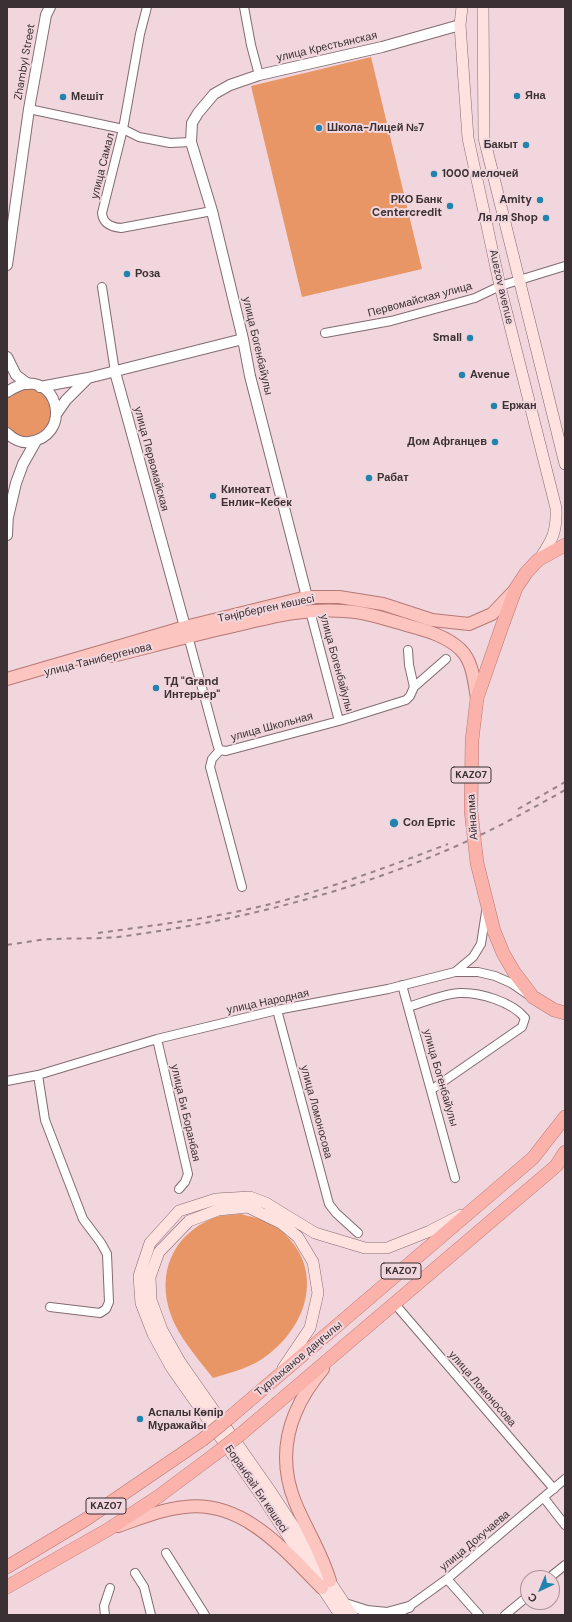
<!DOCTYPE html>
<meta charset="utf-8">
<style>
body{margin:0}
#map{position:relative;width:572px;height:1622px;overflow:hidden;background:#f1d6dd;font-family:"DM Sans",sans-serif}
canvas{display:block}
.frame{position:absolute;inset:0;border:8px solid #3b3134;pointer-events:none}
.north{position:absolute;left:520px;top:1570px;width:40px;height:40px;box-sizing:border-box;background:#f1d6dd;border:1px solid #a89499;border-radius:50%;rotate:224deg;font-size:11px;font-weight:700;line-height:16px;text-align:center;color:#3b3134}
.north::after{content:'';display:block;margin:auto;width:14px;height:18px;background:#2283ae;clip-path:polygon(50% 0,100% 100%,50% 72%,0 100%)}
</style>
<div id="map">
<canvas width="572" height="1622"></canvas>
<div class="frame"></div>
<div class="north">С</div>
</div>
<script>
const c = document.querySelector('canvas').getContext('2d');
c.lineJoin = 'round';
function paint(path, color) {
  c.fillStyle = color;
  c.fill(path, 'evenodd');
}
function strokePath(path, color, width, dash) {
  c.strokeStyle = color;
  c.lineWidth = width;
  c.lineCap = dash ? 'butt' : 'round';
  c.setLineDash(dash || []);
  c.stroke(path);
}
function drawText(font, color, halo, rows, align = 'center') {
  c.font = font + ' "DM Sans",sans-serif';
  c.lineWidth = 4;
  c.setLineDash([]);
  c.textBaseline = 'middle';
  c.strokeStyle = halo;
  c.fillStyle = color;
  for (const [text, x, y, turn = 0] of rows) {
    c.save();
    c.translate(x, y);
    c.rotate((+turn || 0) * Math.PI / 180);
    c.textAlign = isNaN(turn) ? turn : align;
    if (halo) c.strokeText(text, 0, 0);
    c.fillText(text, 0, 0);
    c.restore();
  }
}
paint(new Path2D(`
 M371,57l51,212 -120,28 -51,-211z
 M27,388c11,2 22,6 25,19 2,6 -2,16 -3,22 -19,11 -23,15 -42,0v-31l8,-7z
 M241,1214c8,3 21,4 29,9 54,33 45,95 -1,131 -16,13 -36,18 -56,24 -14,-18 -35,-42 -42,-63 -15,-42 2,-80 42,-97 8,-3 19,-3 28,-4z`), '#e89665');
const minor = new Path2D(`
 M147,7l-7,27 -17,95 -21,84c1,11 9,14 19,15l91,-17
 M244,7l7,38 8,30
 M29,109l94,20 16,8 31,6 21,-1
 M102,287l13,85
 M325,333l66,-12 84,-23 25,-12 65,-20
 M310,611l29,110
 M188,636l30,111 2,3 6,1 113,-30 67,-21 4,-4 4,-9 32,-28
 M408,650l1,15 5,22
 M220,750l-8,9 -2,8 32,120
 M455,972l18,-15 8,-13 5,-32
 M402,985l53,193
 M408,1007c13,-4 39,-14 51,-14 21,-1 53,9 66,25l-3,9 -91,63
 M277,1010l52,194 7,9 22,20
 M157,1039l31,135 -3,8 -6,7
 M38,1075l7,45 23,60 15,39 18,24 6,11 2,48 -3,7 -6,4 -50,-6
 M7,1081l31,-6 119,-36 120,-29 111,-21 67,-17h23l17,4 16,7 16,11
 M394,1303l160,186
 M544,1498l21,27
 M166,1553l39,62
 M135,1573l9,14 7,28
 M549,1578l16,-13
 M447,1579l32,36
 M404,1610l43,-31 118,-100
 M105,1615l-1,-9 6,-18
 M505,1615l23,-19`);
const tertiary = new Path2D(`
 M7,265l22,-156 17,-94 4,-8
 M7,357l9,18 12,9
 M115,372l72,262
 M40,387l48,-9 155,-39
 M7,392c5,-3 11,-7 17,-8 37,-6 46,53 5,58 -8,1 -16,-3 -22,-9
 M57,413l9,-13 22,-22
 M8,517l8,-34 7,-19 13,-23
 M7,535l1,-23
 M307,597l-57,-221 -7,-37 -31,-128 -21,-69 1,-19 6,-10 16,-19 16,-9 29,-10 123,-28 78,-22
 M345,1604l22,7 20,2 22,-6`);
const secondary = new Path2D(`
 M462,7l-2,18 8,113 32,148 56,222c1,25 -4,32 -17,52
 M483,7l1,131 81,326
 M283,1368l27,-40 8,-35 -5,-31 -15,-25 -17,-14 -33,-16 -30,3 -29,11 -30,31 -9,25 1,23 11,30 18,32 91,130 81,123
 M340,1615l-77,-117 -92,-131 -18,-33 -12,-31 -2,-27 11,-33 29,-32 37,-12 34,-2 16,6 49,30 50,15h22l43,-17 31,-16`);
const primary = new Path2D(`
 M113,656c40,-10 80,-21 121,-30 37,-9 72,-18 110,-15 21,1 42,8 62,14 19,5 41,11 55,25 12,12 13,32 16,48
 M7,679l178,-52 122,-30h32l44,7 49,16 37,4 23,-10 22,-23
 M323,1369c-33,39 -48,83 -28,133 11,27 27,51 35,79
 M118,1526c21,-7 44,-17 67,-19 59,-7 100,44 137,81`);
const trunk = new Path2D(`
 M565,545l-27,15 -12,13 -10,15 -15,41 -24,69 -5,42 -1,71 6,52 17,68 9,22 11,19 19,25 21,13 11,3
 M229,1418l304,-260 32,-41
 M241,1434l315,-268 9,-14
 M7,1567l78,-47 117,-80
 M7,1587l102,-58 50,-33 55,-41`);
strokePath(minor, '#826b71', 10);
strokePath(tertiary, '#826b71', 12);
strokePath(secondary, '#826b71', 12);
strokePath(primary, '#b77874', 14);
strokePath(trunk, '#b77874', 14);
strokePath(minor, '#fff', 8);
strokePath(tertiary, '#fff', 10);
strokePath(secondary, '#fee2e0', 11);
strokePath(primary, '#fcc5c0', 12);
strokePath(trunk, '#fbb2ab', 13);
strokePath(new Path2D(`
 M518,809l47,-27
 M98,933c66,-9 134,-17 198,-36 51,-15 102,-34 152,-53
 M7,945c16,-2 32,-6 48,-6 21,-1 42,0 63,-2 115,-15 228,-43 334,-89 39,-17 76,-37 113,-58`), '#968388', 2, [5, 5]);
const trunkBridge = new Path2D(`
 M202,1440l27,-22
 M214,1455l27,-21`);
strokePath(trunkBridge, '#b77874', 14, []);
strokePath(trunkBridge, '#fbb2ab', 13);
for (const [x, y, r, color] of [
 [517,96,4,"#2283ae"],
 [63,97,4,"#2283ae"],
 [319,128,4,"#2283ae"],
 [526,145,4,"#2283ae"],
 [434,174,4,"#2283ae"],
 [540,200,4,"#2283ae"],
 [450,206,4,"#2283ae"],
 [546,218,4,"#2283ae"],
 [127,274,4,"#2283ae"],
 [470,338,4,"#2283ae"],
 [462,375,4,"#2283ae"],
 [494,406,4,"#2283ae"],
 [495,442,4,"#2283ae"],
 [369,478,4,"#2283ae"],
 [213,496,4,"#2283ae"],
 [156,688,4,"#2283ae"],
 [394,823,5,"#2283ae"],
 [140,1419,4,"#2283ae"]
]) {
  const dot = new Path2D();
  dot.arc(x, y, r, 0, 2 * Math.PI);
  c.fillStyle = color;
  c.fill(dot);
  strokePath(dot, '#f1d6dd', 1.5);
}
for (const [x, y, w] of [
 [471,775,40],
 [401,1271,40],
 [106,1506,40]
]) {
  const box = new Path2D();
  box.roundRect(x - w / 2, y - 8, w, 16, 3);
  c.fillStyle = '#f1d6dd';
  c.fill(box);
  strokePath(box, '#3b3134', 1);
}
drawText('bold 10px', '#3b3134', null, [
 ["KAZ07",471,775],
 ["KAZ07",401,1271],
 ["KAZ07",106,1506]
]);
drawText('11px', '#3b3134', '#f1d6dd', [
 ["улица Крестьянская",327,47,-13],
 ["Zhambyl Street",25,62,-80],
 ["улица Самал",103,166,-76],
 ["Auezov avenue",501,287,77],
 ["Первомайская улица",420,300,-15],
 ["улица Богенбайулы",257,346,77],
 ["улица Первомайская",151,459,75],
 ["Тәңірберген көшесі",266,609,-12],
 ["улица Танибергенова",98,660,-14],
 ["улица Богенбайулы",336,663,75],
 ["улица Школьная",272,727,-15],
 ["Айналма",473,817,-94],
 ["улица Народная",268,1002,-12],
 ["улица Богенбайулы",440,1078,74],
 ["улица Ломоносова",316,1112,75],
 ["улица Би Боранбая",185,1113,77],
 ["Тұрлыханов даңғылы",299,1359,-40],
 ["улица Ломоносова",482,1389,49],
 ["Боранбай Би көшесі",256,1489,56],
 ["улица Докучаева",475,1541,-40]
]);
drawText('bold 11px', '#3b3134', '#f1d6dd', [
 ["Яна",525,96],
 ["Мешіт",71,97],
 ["Школа-Лицей №7",327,128],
 ["Бакыт",518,145,"right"],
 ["1000 мелочей",442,174],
 ["РКО Банк",442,200,"right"],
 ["Centercredit",442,213,"right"],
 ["Amity",532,200,"right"],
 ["Ля ля Shop",538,218,"right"],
 ["Роза",135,274],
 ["Small",462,338,"right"],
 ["Avenue",470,375],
 ["Ержан",502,406],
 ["Дом Афганцев",487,442,"right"],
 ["Рабат",377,478],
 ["Кинотеат",221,490],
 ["Енлик-Кебек",221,503],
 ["ТД \"Grand",164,682],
 ["Интерьер\"",164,695],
 ["Сол Ертіс",403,823],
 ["Аспалы Көпір",148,1413],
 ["Мұражайы",148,1426]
], 'left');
</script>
